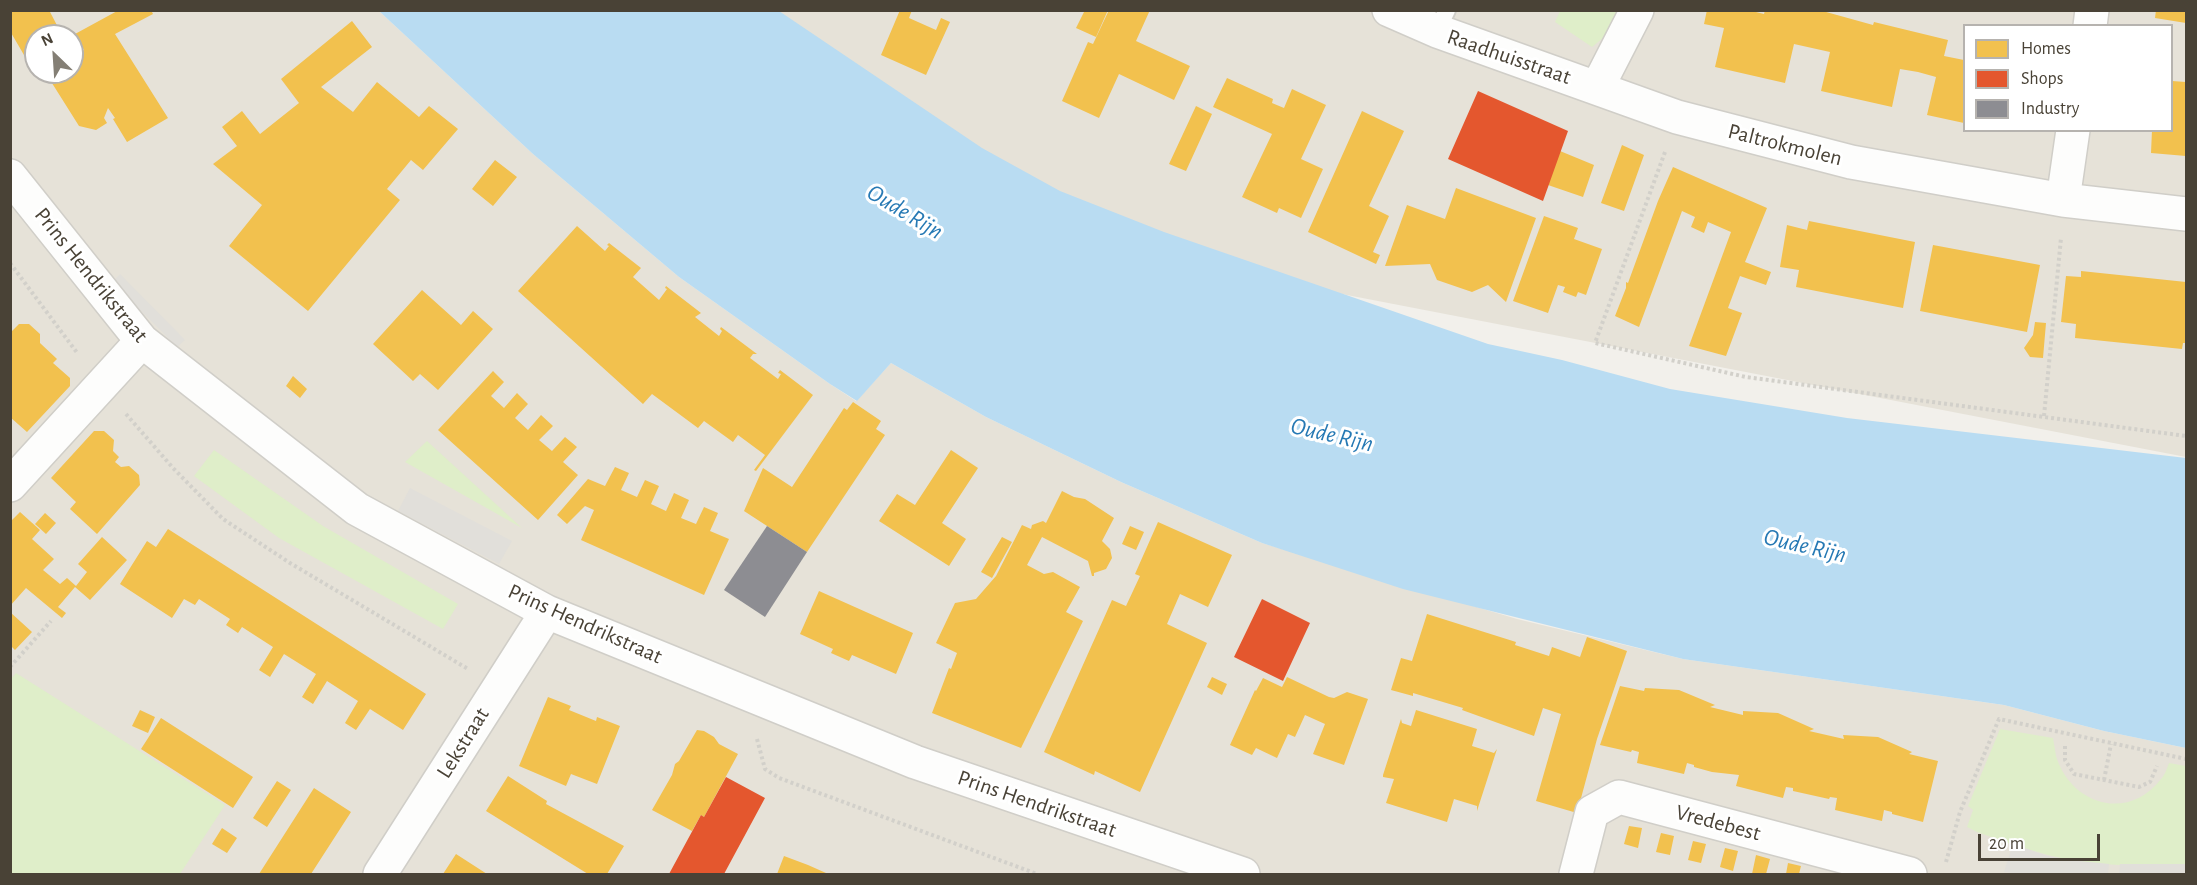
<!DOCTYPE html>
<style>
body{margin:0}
#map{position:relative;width:2197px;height:885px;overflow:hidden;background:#f2f0eb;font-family:"Alegreya Sans",sans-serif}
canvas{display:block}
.frame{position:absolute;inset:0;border:12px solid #494236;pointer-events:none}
.legend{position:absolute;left:1963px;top:24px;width:210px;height:108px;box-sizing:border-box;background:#fff;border:2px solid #b6b3af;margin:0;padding:8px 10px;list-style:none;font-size:18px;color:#494236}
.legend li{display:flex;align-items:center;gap:12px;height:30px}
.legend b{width:30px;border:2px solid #b6b3af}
.north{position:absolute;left:24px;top:24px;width:60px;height:60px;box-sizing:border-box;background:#fff;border:2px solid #b6b3af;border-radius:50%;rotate:335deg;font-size:16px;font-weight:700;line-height:24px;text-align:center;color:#494236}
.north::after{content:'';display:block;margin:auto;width:21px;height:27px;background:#847f75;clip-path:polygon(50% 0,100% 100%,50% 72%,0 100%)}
.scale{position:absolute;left:1978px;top:834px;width:122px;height:27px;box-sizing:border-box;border:3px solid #494236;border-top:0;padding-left:8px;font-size:18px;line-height:21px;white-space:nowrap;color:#494236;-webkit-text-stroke:4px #fff;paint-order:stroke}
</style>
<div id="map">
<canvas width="2197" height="885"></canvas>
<div class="frame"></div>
<ul class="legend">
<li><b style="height:16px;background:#f2c14e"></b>Homes</li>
<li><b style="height:16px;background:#e4572e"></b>Shops</li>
<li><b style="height:16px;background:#8d8d92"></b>Industry</li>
</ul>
<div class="north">N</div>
<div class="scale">20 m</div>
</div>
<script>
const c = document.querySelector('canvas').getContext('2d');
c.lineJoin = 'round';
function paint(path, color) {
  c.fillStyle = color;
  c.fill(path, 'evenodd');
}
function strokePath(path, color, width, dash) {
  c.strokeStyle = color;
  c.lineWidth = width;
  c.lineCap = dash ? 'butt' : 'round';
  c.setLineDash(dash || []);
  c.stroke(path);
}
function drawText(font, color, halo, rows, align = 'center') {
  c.font = font + ' "Alegreya Sans",sans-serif';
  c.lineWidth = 6;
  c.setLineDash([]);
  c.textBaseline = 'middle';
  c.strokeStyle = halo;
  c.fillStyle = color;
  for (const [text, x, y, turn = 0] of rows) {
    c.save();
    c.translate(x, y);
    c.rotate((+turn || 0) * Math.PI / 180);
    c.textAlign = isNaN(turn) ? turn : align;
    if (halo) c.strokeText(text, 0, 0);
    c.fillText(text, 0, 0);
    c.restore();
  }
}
paint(new Path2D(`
 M10,11h369l154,143 146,123 151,107 26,17 35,-38 95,54 135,65 141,61 255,76 166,40 321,46 100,26 82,17v126h-2175zM36,36h36v36h-36z
 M759,11h1427v446l-922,-178 -240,-95zM1964,26h208v104h-208z`), '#e6e2d8');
paint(new Path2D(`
 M1560,11h64l-10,18 -22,18 -37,-25z
 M427,441l95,87 -117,-66z
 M214,450l109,76 135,78 -15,25 -164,-91 -85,-62z
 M16,673l209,132 -45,69h-169l-1,-194z
 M2000,729l53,9c1,6 2,12 3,18 15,49 72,66 105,23 4,-4 6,-11 8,-16l17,3v98c-43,3 -96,2 -138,-9 -24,-6 -48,-15 -71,-23l-10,-5 6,-17 -5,-4z`), '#dfeec9');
paint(new Path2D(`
 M120,274l65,66 -8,7 -65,-65z
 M410,488l102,53 -13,23 -101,-53z
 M2013,844l35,12 32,5 29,3 -1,10h-90l-14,-2z
 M2120,864h66v10h-67z`), '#e1dfda');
paint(new Path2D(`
 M379,11h400l203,137 78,43 104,41 324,112 74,16 108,29 177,29 339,40v290l-82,-17 -100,-26 -321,-46 -280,-70 -141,-46 -141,-61 -135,-65 -95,-54 -34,38 -27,-17 -151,-107 -146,-123z`), '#b9dcf2');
paint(new Path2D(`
 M10,10h39l13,25 -26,1v13l-12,6 -14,-24z
 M119,10h32l2,4 -38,20 53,84 -41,24 -14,-23 2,-1 -7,-10 -4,10 3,5 -11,7 -17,-4 -34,-54h27v-15l12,-7 -9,-16z
 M900,10h12l-3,8 27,12 5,-12 9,4 -24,53 -45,-20z
 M1085,10h23l-12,27 -20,-9z
 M1109,10h41l-14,31 54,25 -16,34 -55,-26 -20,44 -37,-17 26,-59 5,2z
 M1707,10h41l16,4 1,-4h54l54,15 1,-3 74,18 -4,16 20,4v63l-37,-8 9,-38 -18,-5 -18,-3 -8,38 -71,-16 9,-39 -36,-8 -9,39 -70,-16 9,-39 -20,-4z
 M2156,10h30v13l-31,-5z
 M352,21l20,26 -51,40 32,25 24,-30 42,35 10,-11 29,23 -35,41 -12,-10 -24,29 13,11 -92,111 -79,-65 33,-41 -49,-41 24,-18 -15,-19 20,-16 18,23 39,-31 -18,-24z
 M1227,78l46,21 -1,4 12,5 8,-19 34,16 -25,54 22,10 -22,49 -22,-10 -2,5 -35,-16 30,-63 -59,-27z
 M2172,81l14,1v74l-35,-3 1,-23h20z
 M1196,106l16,8 -26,57 -17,-7z
 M1362,111l42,20 -35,75 20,10 -16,36 7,3 -4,9 -68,-32z
 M1622,145l22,10 -20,56 -23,-8z
 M1560,151l34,14 -11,32 -35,-12z
 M495,160l22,17 -24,29 -21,-17z
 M1673,167l94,41 -22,54 26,10 -5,13 -26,-9 -12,32 14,5 -16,43 -37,-10 42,-114 -23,-10 -4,11 -13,-6 4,-10 -13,-6 -43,116 -24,-11 11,-28v-6l2,1 30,-82z
 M1456,188l80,30 -30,84 -18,-17 -16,7 -35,-12 -7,-16 -45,2 22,-61 38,14z
 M1544,216l34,12 -4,11 28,10 -16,46 -8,-3 -2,5 -13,-5 2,-5 -7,-2 -10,28 -35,-12z
 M1809,221l106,21 -12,66 -107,-21 3,-17 -19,-3 7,-42 20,5z
 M577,226l28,25 4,-5 -2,-1 2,-2 32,25 -8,9 26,23 8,-11 -2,-1 1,-2 35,27 -6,4 24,19 3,-5 -2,-2 1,-2 36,27h-4l-3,4 28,21 3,-5 -3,-1 2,-3 33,25 -57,76 -2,-1 11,-15 -27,-20 -5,7 -29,-21 -6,7 -46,-34 -9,10 -125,-113z
 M1933,245l107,20 -13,67 -107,-21z
 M2081,271l105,11v61h-3l-1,6 -107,-11 1,-14 -15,-2 5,-46 15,1z
 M422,290l39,35 12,-14 20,18 -55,61 -18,-16 -7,7 -40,-37z
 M2035,322l11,1 -3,35 -13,-1 -6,-9 9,-13z
 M19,324h10l11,10v9l17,16 -4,4 17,15v8l-43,46 -17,-15v-84z
 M493,371l11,11 -13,14 13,12 13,-15 11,11 -13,14 13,12 13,-15 12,11 -14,14 13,11 13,-14 12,10 -14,15 15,13 -40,45 -100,-90z
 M293,376l14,13 -7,9 -14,-12z
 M853,402l28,19 -5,8 9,6 -78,117 -63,-41 19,-43 29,19 52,-79 3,2z
 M94,431h10l10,9 -1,11 6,6 -4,5 6,5 8,-1 10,9 1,10 -43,49 -27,-25 6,-7 -25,-24z
 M951,450l27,18 -36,55 24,16 -17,27 -70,-45 18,-27 18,11z
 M615,467l14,6 -8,17 16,7 8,-17 14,6 -8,18 15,7 8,-18 15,7 -8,18 15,6 8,-17 14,6 -8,18 19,8 -25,56 -123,-55 13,-30 -9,-4 -18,18 -10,-9 31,-36 17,7z
 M1062,491l12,6 11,2 29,19 -12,23 8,8 2,9 -6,11 -12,4v3h-2l-4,-15 -46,-24 -15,28 17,9 9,-2 27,15 -14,25 17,9 -62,127 -89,-35 17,-45 2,1 6,-16 -21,-10 19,-40 21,-4 20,-23 26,-51 9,4 1,-4 11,-4 3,2z
 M20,512l20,18 -8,9 22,20 -11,11 17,14 7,-6 9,8 11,-14 -9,-8 24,-27 25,23 -37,40 -15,-13 -17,20 8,6 -4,5 -36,-30 -16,18v-84z
 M45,513l11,10 -10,11 -11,-10z
 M1158,522l74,33 -24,52 -28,-13 -13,30 40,19 -67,149 -45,-21 -1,4 -50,-23 68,-152 14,6 14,-30 -5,-2z
 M1130,526l14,6 -8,18 -14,-6z
 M168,529l258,165 -23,36 -33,-21 -14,21 -11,-7 13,-22 -31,-20 -14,23 -11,-7 14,-23 -32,-20 -14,23 -11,-7 14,-23 -31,-20 -4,6 -12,-8 4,-6 -31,-20 -4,6 -11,-6 -12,19 -52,-34 27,-43 9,6z
 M1002,537l10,5 -20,36 -11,-6z
 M819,591l94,42 -17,41 -44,-19 -3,6 -18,-8 2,-4 -33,-15z
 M10,612l22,20 -17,18 -5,-5z
 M1427,614l89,28 -1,3 34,11 3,-9 28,10 7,-20 40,14 -30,88 -20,74 -41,-12 25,-87 -18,-6 -9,28 -72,-26 1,-2 -50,-15v3l-22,-6 10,-32 11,3z
 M1212,677l15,7 -5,11 -15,-8z
 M1287,677l42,20 5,1 13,-6 21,7 -24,66 -31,-11 12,-30 -20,-9 -10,22 -7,-3 -11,24 -21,-10 -4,7 -22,-10 25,-55 1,1 7,-13 19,9z
 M1620,686l24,5 1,-3 34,2 36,15 -5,2 33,8v-4l35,2 36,16 -5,2 35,8 -1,-4 35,2 34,15 -3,2 29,7 -15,61 -31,-8v-2l-8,-2 -2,11 -47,-11 2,-12 -7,-1 -1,2 -36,-8v-3l-7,-1 -3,11 -47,-12 3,-11 -27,-3 -18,-5v-2l-7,-2 -3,11 -47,-11 2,-11 -7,-2 -1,2 -31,-7z
 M548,697l23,9 -2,4 27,11 1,-4 23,9 -23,58 -26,-10 -5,12 -47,-20z
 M140,710l15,7 -7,16 -16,-7z
 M1416,710l61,19 -5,17 22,7 3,-4 -20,62v-5l-23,-7 -7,23 -61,-19 8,-24 -11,-2v-2l18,-56 1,4 9,3z
 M161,718l92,59 -20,31 -92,-59z
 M697,730l7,1 10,6 5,7 19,10 -34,63 -3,-2 -9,16 -40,-21 20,-35 3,-11 4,-3z
 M508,776l39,25 -1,3 78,42 -17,28h-19l-102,-63z
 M277,781l14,9 -24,37 -14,-9z
 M314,788l37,24 -40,62h-52z
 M1629,826l13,2 -4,20 -14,-4z
 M222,828l15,10 -10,15 -15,-9z
 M1661,833l13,3 -4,19 -14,-3z
 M1693,841l13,3 -5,19 -13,-3z
 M1725,848l13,3 -5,20 -13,-4z
 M456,854l31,20h-44z
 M1756,855l14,4 -4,15h-14z
 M784,856l24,9 18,8 -1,1h-48z
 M1788,863l13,3 -2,8h-13z`), '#f2c14e');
paint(new Path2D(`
 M1478,91l90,40 -25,70 -95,-42z
 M1262,599l48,24 -27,58 -49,-24z
 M726,777l39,21 -41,76h-55l32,-59 3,2z`), '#e4572e');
paint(new Path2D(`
 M767,526l40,26 -42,65 -41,-27z`), '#8d8d92');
const service = new Path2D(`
 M1437,31l10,-21`);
const minor = new Path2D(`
 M1389,10l48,21 240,86 174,45 212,38 123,14
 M2090,26l2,-16
 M1597,88l40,-78
 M10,176l132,165 215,168 190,103 368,150 328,112
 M2063,200l10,-70
 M10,485l132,-144
 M380,874l167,-262
 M1576,874l16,-62 27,-15 291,77`);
strokePath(service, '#d0cec8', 20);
strokePath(minor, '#d0cec8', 36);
strokePath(new Path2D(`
 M1665,152l-70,191 151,34 440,59
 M10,263l68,91
 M126,414l47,54 50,51 67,44 178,106
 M2044,416l17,-178
 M10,667l41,-46
 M757,739l8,30 14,9 258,96
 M2065,746v14l9,14 65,13 11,-5 7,-16
 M2104,780l7,-36
 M1946,862l14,-50 39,-93 187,40`), '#d2d0ca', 4, [3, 3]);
strokePath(service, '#fdfdfc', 16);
strokePath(minor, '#fdfdfc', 33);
drawText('22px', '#494236', '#fff', [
 ["Raadhuisstraat",1509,57,19],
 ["Paltrokmolen",1785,145,14],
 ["Prins Hendrikstraat",91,275,51],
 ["Prins Hendrikstraat",585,624,24],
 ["Lekstraat",463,743,-58],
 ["Prins Hendrikstraat",1037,804,19],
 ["Vredebest",1718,823,15]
]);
drawText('italic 24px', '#2679b4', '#fff', [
 ["Oude Rijn",905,212,31],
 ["Oude Rijn",1332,435,13],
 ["Oude Rijn",1805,546,13]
]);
</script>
